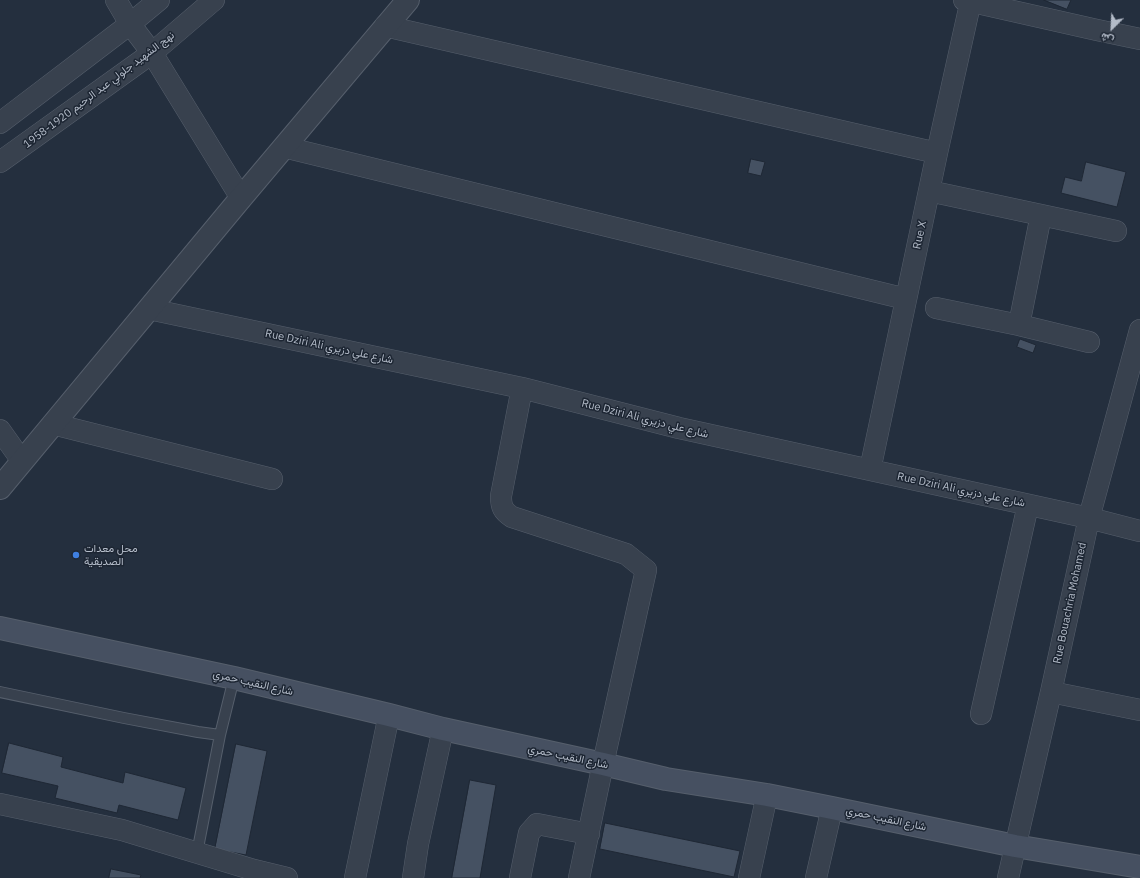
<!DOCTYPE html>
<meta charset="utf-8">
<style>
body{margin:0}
#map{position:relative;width:1140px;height:878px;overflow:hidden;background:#242f3e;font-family:"IBM Plex Sans",Vazirmatn,sans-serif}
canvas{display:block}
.north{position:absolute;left:1092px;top:8px;width:40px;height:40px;-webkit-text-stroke:3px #1d2633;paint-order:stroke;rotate:204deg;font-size:11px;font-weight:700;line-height:16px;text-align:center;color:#b4bcc9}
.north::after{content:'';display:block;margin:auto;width:14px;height:18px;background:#b4bcc9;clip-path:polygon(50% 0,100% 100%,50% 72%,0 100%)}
</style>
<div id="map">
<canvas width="1140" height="878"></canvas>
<div class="north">ش</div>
</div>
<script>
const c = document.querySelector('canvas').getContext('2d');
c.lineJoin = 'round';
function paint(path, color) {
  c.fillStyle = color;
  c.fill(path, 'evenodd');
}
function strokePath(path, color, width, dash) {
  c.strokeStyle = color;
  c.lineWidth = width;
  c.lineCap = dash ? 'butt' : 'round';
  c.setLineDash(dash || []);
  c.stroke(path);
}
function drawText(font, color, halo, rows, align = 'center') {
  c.font = font + ' "IBM Plex Sans",Vazirmatn,sans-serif';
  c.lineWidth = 3;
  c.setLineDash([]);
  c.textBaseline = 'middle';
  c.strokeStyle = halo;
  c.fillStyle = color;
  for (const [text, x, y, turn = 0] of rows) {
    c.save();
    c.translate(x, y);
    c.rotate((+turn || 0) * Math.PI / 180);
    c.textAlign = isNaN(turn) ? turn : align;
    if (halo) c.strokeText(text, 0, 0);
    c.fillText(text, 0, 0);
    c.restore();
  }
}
const building = new Path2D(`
 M1044,0h27l-4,9z
 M751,159l14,3 -4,14 -13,-3z
 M1086,162l40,10 -9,35 -56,-14 4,-16 16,4z
 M1020,339l16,6 -3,8 -16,-6z
 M9,743l54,14 -2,10 62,16 2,-11 61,16 -8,32 -59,-15 -2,8 -62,-15 3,-12 -56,-13z
 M236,744l31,7 -21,104 -31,-6z
 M470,780l26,5 -16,93h-28z
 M605,823l135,28 -6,26 -134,-28z
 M111,869l30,6 -1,3h-31z`);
paint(building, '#455162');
strokePath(building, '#1f2835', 1);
const service = new Path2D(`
 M0,692l124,26 74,14 22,3 14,-57
 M197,853l23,-118`);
const minor = new Path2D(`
 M116,0l14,24 22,29 89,145
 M964,0l133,30 43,9
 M385,26l552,127
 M0,123l130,-99 29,-24
 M284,147l622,152
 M0,162l152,-109 62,-53
 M929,191l187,40
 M936,308l83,17 70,17
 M149,309l373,79 157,40 410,90 51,13
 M1019,325l22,-110
 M522,388l-21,108c0,11 2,15 11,21l114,37 20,16 -43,194 -24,114
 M53,424l219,55
 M0,430l22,31
 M870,470l67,-317 34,-153
 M1051,692l89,18
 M981,714l47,-209
 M0,804l122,26 132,40 33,8
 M355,878l34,-163
 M413,878l5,-34 25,-115
 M520,878l9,-45 8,-9 52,10
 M749,878l18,-83
 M816,878l16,-70
 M1008,878l43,-186 38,-174 51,-188`);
const tertiary = new Path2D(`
 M0,488l241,-290 167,-198`);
const secondary = new Path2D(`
 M0,628l234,50 155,37 54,14 160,35 63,15 101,16 65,13 183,38 125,21`);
strokePath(service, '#565f6c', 12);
strokePath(minor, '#565f6c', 22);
strokePath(tertiary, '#565f6c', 24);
strokePath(secondary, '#565f6c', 24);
strokePath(service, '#38414e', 10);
strokePath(minor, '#38414e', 21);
strokePath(tertiary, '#38414e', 22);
strokePath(secondary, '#465061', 22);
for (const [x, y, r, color] of [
 [76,555,4,"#3f7fe0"]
]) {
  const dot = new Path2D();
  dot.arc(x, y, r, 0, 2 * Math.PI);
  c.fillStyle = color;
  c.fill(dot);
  strokePath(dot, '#1d2633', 1.5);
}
drawText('11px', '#b4bcc9', '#1d2633', [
 ["نهج الشهيد جلولي عبد الرحيم 1920-1958",99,90,-37],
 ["Rue X",920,235,-78],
 ["Rue Dziri Ali شارع علي دزيري",329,347,12],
 ["Rue Dziri Ali شارع علي دزيري",645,419,14],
 ["Rue Dziri Ali شارع علي دزيري",961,490,12],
 ["Rue Bouachria Mohamed",1070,603,-78],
 ["شارع النقيب حمري",253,683,13],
 ["شارع النقيب حمري",568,757,12],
 ["شارع النقيب حمري",886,819,12]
]);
drawText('11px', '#b4bcc9', '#1d2633', [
 ["محل معدات",84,549],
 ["الصديقية",84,562]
], 'left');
</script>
